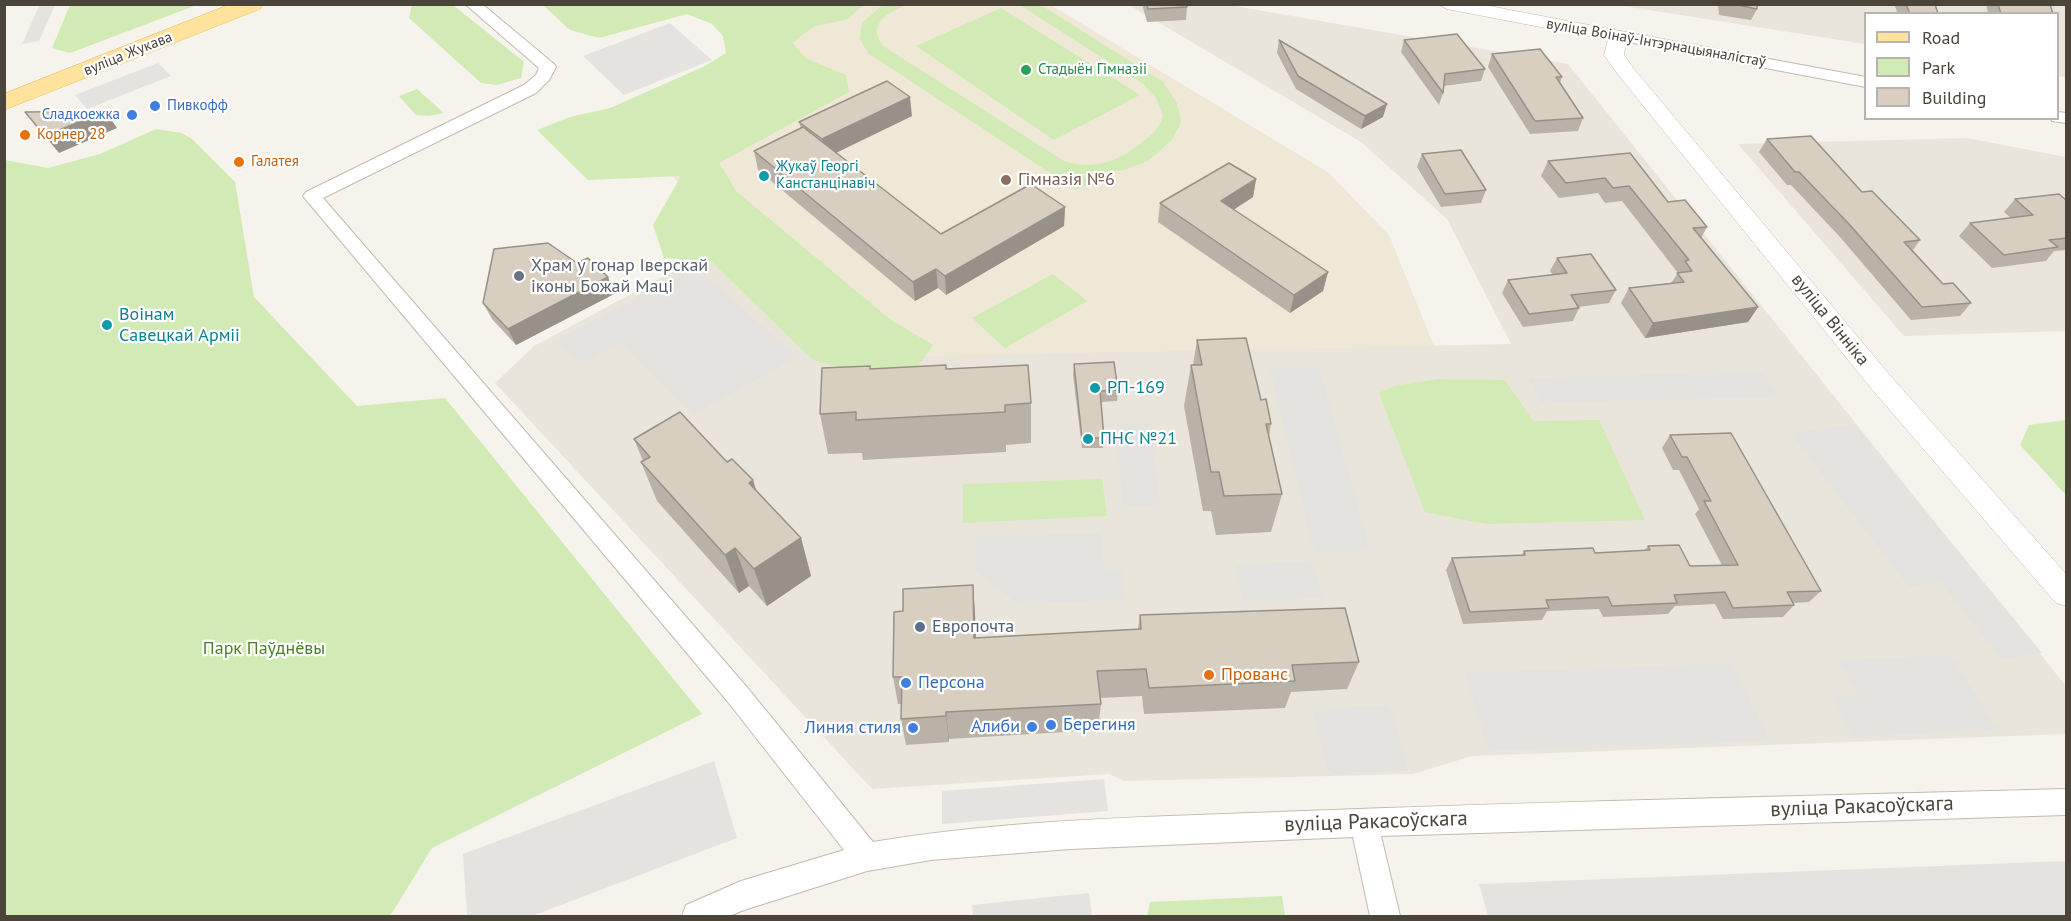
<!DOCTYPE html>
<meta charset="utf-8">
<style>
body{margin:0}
#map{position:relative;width:2071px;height:921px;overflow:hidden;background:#f6f3ec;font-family:"PT Sans",sans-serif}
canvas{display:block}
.frame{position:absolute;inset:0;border:6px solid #4b4439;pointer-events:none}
.legend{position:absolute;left:1864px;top:12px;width:195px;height:108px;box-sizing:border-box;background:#fff;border:2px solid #b7b4b0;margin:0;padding:8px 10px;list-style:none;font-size:18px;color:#4b4439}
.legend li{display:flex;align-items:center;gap:12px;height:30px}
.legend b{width:30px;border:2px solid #b7b4b0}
</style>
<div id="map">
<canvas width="2071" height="921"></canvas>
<div class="frame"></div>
<ul class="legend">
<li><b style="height:8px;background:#ffe39c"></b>Road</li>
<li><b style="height:16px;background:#d2eab5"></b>Park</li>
<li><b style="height:16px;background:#d8cfc1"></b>Building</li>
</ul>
</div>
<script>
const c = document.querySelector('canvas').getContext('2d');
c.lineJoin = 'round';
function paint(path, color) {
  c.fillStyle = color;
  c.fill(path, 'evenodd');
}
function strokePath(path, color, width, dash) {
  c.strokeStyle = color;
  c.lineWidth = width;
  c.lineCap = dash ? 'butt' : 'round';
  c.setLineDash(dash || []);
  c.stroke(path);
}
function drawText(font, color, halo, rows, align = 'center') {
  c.font = font + ' "PT Sans",sans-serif';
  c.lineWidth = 4.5;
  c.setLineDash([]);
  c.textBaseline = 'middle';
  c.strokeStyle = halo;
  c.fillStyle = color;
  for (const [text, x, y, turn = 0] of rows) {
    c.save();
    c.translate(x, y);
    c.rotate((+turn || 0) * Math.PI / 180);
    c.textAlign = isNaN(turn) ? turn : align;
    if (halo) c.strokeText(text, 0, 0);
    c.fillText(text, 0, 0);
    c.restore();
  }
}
paint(new Path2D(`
 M1129,5h100l339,59 498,622v48l-594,22 -59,18 -288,7 -16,-7 -237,15 -377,-406 39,-37 185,-99 115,110 677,-13 -64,-125 -86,-77z
 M1617,5h449v72l-8,-1v-62h-192l-1,30z
 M1967,138l99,19v174l-162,5 -166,-192z`), '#eae5da');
paint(new Path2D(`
 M861,5h190l278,168 60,62 45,111 -558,11 -269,-238z`), '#efe8d6');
paint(new Path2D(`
 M412,4l41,1 71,57 -3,16 -24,7 -16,-2 -72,-65z
 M884,4l21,1c-18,9 -38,18 -22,41l181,115c30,9 51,2 76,-17 11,-9 20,-15 23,-29l-7,-17 -13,-14 -123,-79h21l122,77 14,21 2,8 2,11 -9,18 -24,21 -24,9 -43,4 12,8 -17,8 -208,-137 -8,-14 2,-16z
 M70,5v-1l127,1 -127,48 -18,-5z
 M543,5h320l-15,14 -35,8 -21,16 15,16 39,16 3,17 -130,71 17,28 155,129 42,25 -16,22 -58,5 -46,-12 -102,-99 -47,-3 -11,-33 28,-49 -93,4 -51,-50 33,-13 40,-9 95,-42 21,-13 -3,-17 -11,-12 -25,-10 -88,24 -29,-8z
 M1001,8l139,87 -86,45 -138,-94z
 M417,89l27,24 -15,3 -13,-1 -17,-19z
 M156,129l26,4 10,6 43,43 19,115 103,109 88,-8 257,316 -270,134 -42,68h-385v-756l43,8 52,-14z
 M1053,274l34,27 -82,47 -33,-30z
 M1438,379l67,1 28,41 66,-1 46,100 -159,4 -61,-12 -46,-119 15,-7z
 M2066,420v75l-46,-50 9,-20z
 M1102,479l5,37 -144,7v-39z
 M1282,896l3,20h-138l3,-14z`), '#d2eab5');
paint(new Path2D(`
 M40,4l15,1 -16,36 -17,3z
 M670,23l42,37 -88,35 -41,-39z
 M158,63l13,13 -84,33 -12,-14z
 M694,266l103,91 -104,58 -72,-73 -41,23 -24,-24z
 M1319,367l51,184 -56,2 -44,-185z
 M1762,371l17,26 -239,6 -11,-25z
 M1116,424h34l10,81 -37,1z
 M1854,424l188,229 -41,6 -61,-77 -31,5 -119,-154z
 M1100,533l4,36h17l4,31 -107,4 -42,-32 -1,-35z
 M1312,561l11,37 -80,3 -8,-37z
 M1951,655l47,75 -146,7 -21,-40 27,-2 -19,-35z
 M1733,663l37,78 -281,10 -24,-78z
 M1390,705l18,65 -75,4 -7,-7 -13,-58z
 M714,761l23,77 -205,78h-65l-4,-62z
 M1104,779l4,32 -166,13v-33z
 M2066,861v55h-578l-9,-32z
 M1089,893l3,23h-119l-1,-11z`), '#e5e3e0');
const minor = new Path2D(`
 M465,4h17l72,60 2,3 -7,13 -13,13 -213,105 423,488 127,156c142,-24 287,-25 431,-31 254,-10 508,-15 762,-22v26l-685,21 19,80h-30l-17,-79 -283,12 -139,11 -64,11 -123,39 -15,6h-47l4,-11 55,-24 103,-31 -116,-148 -425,-506 3,-4 218,-107 12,-10 3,-7z
 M1618,31l248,46v10l-254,-48 -2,-3z
 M2058,112l8,1v10l-14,-2 -1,-3h7z`);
const tertiary = new Path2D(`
 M1438,4h41l146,28 2,4 -3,19 10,14 254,304 178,201v32l-10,-3 -186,-216 -250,-310 -16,-22 4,-15 -161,-31z`);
const primary = new Path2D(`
 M231,4h32l-3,5 -256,101v-16z`);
strokePath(minor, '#c2bbae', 2);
strokePath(tertiary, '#c2bbae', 1);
strokePath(primary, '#e6c16a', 1);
paint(minor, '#fff');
paint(tertiary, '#fff');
paint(primary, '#ffe39c');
paint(new Path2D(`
 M1142,4h44l1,3 -1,13 -39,2z
 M1718,4h39v5l-6,11 -32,-5z
 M1894,4h41l3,10h-40z
 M1986,4h64l3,10h-65z
 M1279,40l104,77 -22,12 -65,-40 -19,-36z
 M1404,40l81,29 -4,12 -37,5 -1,7 -4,12 -38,-53z
 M1492,54l70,23 -2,6 23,35 -5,13 -48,3 -42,-67z
 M912,116l-76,37 105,81 124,-27 -1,19 -118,69 -8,-7 -23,13 -157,-131 -4,-19 47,-22 -2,-7z
 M1767,139l95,53 58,48 -7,10 30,34 28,19 -11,13 -49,4 -71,-83 -49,-52h-4l-28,-33z
 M1630,153l38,49 39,25 -6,11 57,69 -10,15 -103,16 -24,-35 8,-15 42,-5 7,-10 -56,-72 -17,2 -7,-10 -39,5 -18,-22 7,-15z
 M1422,154l64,36 -5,13 -40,4 -24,-40z
 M1256,179l-3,18 -20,13 95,62 -5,19 -33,22 -132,-91 2,-19z
 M2015,199l52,2v49l-13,1 -8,10 -54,7 -33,-32 11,-13 41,-5 -7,-6z
 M1557,258l59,32 -7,13 -31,4 1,1 -6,13 -50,6 -21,-34 6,-13 45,-5 -3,-4z
 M577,263l31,14 6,17 -98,51 -24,-26 -9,-16z
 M1197,340l74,84 -2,12 13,58 -11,38 -55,3 -5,-24h-8l-19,-105 7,-41h2z
 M1074,364l44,26 -1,11 -16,1 3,36 -1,10h-21l-9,-73z
 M870,369h76l85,34v40l-25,2v7l-143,8 -1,-7 -34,1 -8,-40z
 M1670,435l151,156 -12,11 -16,1 1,2 -11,12 -60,2 -8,-15 -40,2 -7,8 -65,3 -4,-8 -52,2 -5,9 -79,4 -17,-54 6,-12 70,-3 2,-4 71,2 50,-3 3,-4 42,20 32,-1 -27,-51 4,-5 -20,-39h-6l-11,-22z
 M634,439l93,23 26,18 3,11 45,47 10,38 -44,30 -18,-20 -10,7 -82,-92 -16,-39 2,-1z
 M973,585l3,53 162,-9 2,-14 219,47 -12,27 -56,3 -6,16 -141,6 -2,-18 -42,2 1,6 -3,26 -149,9v3l-43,3 -5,-26v-15h-3l-5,-27 10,-66z`), '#bab2a6');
paint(new Path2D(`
 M910,97l2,19 -87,42 -3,-19z
 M1387,104l-4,13 -22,12 4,-13z
 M105,111l12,17 -58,25 -14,-17z
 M1256,179l-3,18 -35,23 3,-19z
 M1065,207l-1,19 -118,69 -1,-19z
 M936,269l2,19 -23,13 -2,-19z
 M1328,272l-5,19 -33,22 4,-18z
 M608,277l6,17 -98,51 -8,-16z
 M1758,307l-10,15 -103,16 8,-15z
 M753,480l12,40 -16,-37z
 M801,538l10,38 -44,30 -13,-37z
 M735,548l14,38 -10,7 -14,-38z
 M973,585l2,28 2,52 -3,-27z
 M946,712l3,27v3l-3,-26z`), '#979187');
const building = new Path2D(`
 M1147,4h39l1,3 -39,2z
 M1733,4h24v5z
 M1906,4h29l3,10h-28z
 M1998,4h52l3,10h-52z
 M1457,34l28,35 -40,5 -2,19 -39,-53z
 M1279,40l108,64 -22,12 -67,-40z
 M1540,49l22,28h-6l27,41 -48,3 -43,-67z
 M887,81l23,16 -88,42 -23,-17z
 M105,111l-60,25 -20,-24z
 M803,127l138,107 90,-50 34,23 -120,69 -9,-7 -23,13 -159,-131z
 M1811,136l51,56 10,-1 48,49 -16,2 39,42 10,-1 18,20 -49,4 -73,-83 -50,-52h-4l-28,-33z
 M1461,150l25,40 -41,4 -23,-40z
 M1630,153l38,49 17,-2 22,27 -14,1 65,79 -105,16 -24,-35 55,-6 -7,-9 15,-2 -7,-10 4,-1 -60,-74 -16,2 -8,-10 -39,5 -18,-22z
 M1229,163l27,16 -35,22 107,71 -34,23 -134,-92z
 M2059,194l8,7v37l-18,2 9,7 -54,8 -34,-32 63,-8 -18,-16z
 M548,243l29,20 11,-5 20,19 -100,52 -25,-26 11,-54z
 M1591,254l25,36 -45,5 8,13 -50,6 -21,-34 59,-7 -10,-15z
 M1246,338l15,62 5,-1 5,25h-5l16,70 -58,2 -5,-24h-8l-20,-107h11l-5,-25z
 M1114,362l4,28 -18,1 4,47h-22l-8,-74z
 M946,365v4l82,-4 3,38 -26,2v7l-149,8v-8l-36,2 2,-46 48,-2v3z
 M680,412l47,50 5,-3 21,21 -4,3 52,55 -47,31 -19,-21 -10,7 -84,-93 9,-5 -16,-18z
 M1731,433l90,158 -34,1 7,13 -61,3 -8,-16 -51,3 3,8 -65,3 -4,-9 -62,3 3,8 -79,4 -18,-54 73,-3 -1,-4 69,-3 2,5 55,-3 -2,-4 31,-1 11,21 48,-1 -34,-64h7l-24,-44h-5l-12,-22z
 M973,585l1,53 167,-9 -1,-14 205,-7 14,54 -67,3 3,16 -146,7 -3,-19 -49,2 4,33 -155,8v4l-45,3 1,-42h-9l1,-65 9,-1v-22z`);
paint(building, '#d8cfc1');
strokePath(building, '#979187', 1.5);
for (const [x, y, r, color] of [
 [1026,70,6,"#2e9e5b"],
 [155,106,6,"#3f7fe0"],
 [132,115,6,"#3f7fe0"],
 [25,135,6,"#e8710a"],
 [239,162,6,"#e8710a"],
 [764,176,6,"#0f9aa8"],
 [1006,180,6,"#8d6e63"],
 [519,276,6,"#6b7280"],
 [107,325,6,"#0f9aa8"],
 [1095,388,6,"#0f9aa8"],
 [1088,439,6,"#0f9aa8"],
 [920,627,6,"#5c6f8a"],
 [1209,675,6,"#e8710a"],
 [906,683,6,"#3f7fe0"],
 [1051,725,6,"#3f7fe0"],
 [1032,727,6,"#3f7fe0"],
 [913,728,6,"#3f7fe0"]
]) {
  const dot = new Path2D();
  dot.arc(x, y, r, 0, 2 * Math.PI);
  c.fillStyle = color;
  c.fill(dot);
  strokePath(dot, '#fff', 2);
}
drawText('15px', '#4b4439', '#fff', [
 ["вуліца Воінаў-Інтэрнацыяналістаў",1656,43,10],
 ["вуліца Жукава",128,54,-22]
]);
drawText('15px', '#27864d', '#fff', [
 ["Стадыён Гімназіі",1038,70]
], 'left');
drawText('15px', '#366cbe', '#fff', [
 ["Пивкофф",167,106],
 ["Сладкоежка",120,115,"right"]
], 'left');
drawText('15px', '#c56008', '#fff', [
 ["Корнер 28",37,135],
 ["Галатея",251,162]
], 'left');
drawText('15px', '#0d838f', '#fff', [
 ["Жукаў Георгі",776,167],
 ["Канстанцінавіч",776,184]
], 'left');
drawText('18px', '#785e54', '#fff', [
 ["Гімназія №6",1018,180]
], 'left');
drawText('18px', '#5b616d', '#fff', [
 ["Храм у гонар Іверскай",531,266],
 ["іконы Божай Маці",531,287]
], 'left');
drawText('18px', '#0d838f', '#fff', [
 ["Воінам",119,315],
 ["Савецкай Арміі",119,336],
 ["РП-169",1107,388],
 ["ПНС №21",1100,439]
], 'left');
drawText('18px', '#4b4439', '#fff', [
 ["вуліца Вінніка",1830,320,51]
]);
drawText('18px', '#4e5e75', '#fff', [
 ["Европочта",932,627]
], 'left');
drawText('18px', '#4a7f2a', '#fff', [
 ["Парк Паўднёвы",264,649]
]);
drawText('18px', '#c56008', '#fff', [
 ["Прованс",1221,675]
], 'left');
drawText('18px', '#366cbe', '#fff', [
 ["Персона",918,683],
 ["Берегиня",1063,725],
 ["Алиби",1020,727,"right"],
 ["Линия стиля",901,728,"right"]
], 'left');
drawText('21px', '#4b4439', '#fff', [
 ["вуліца Ракасоўскага",1862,807,-2],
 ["вуліца Ракасоўскага",1376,822,-2]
]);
</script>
